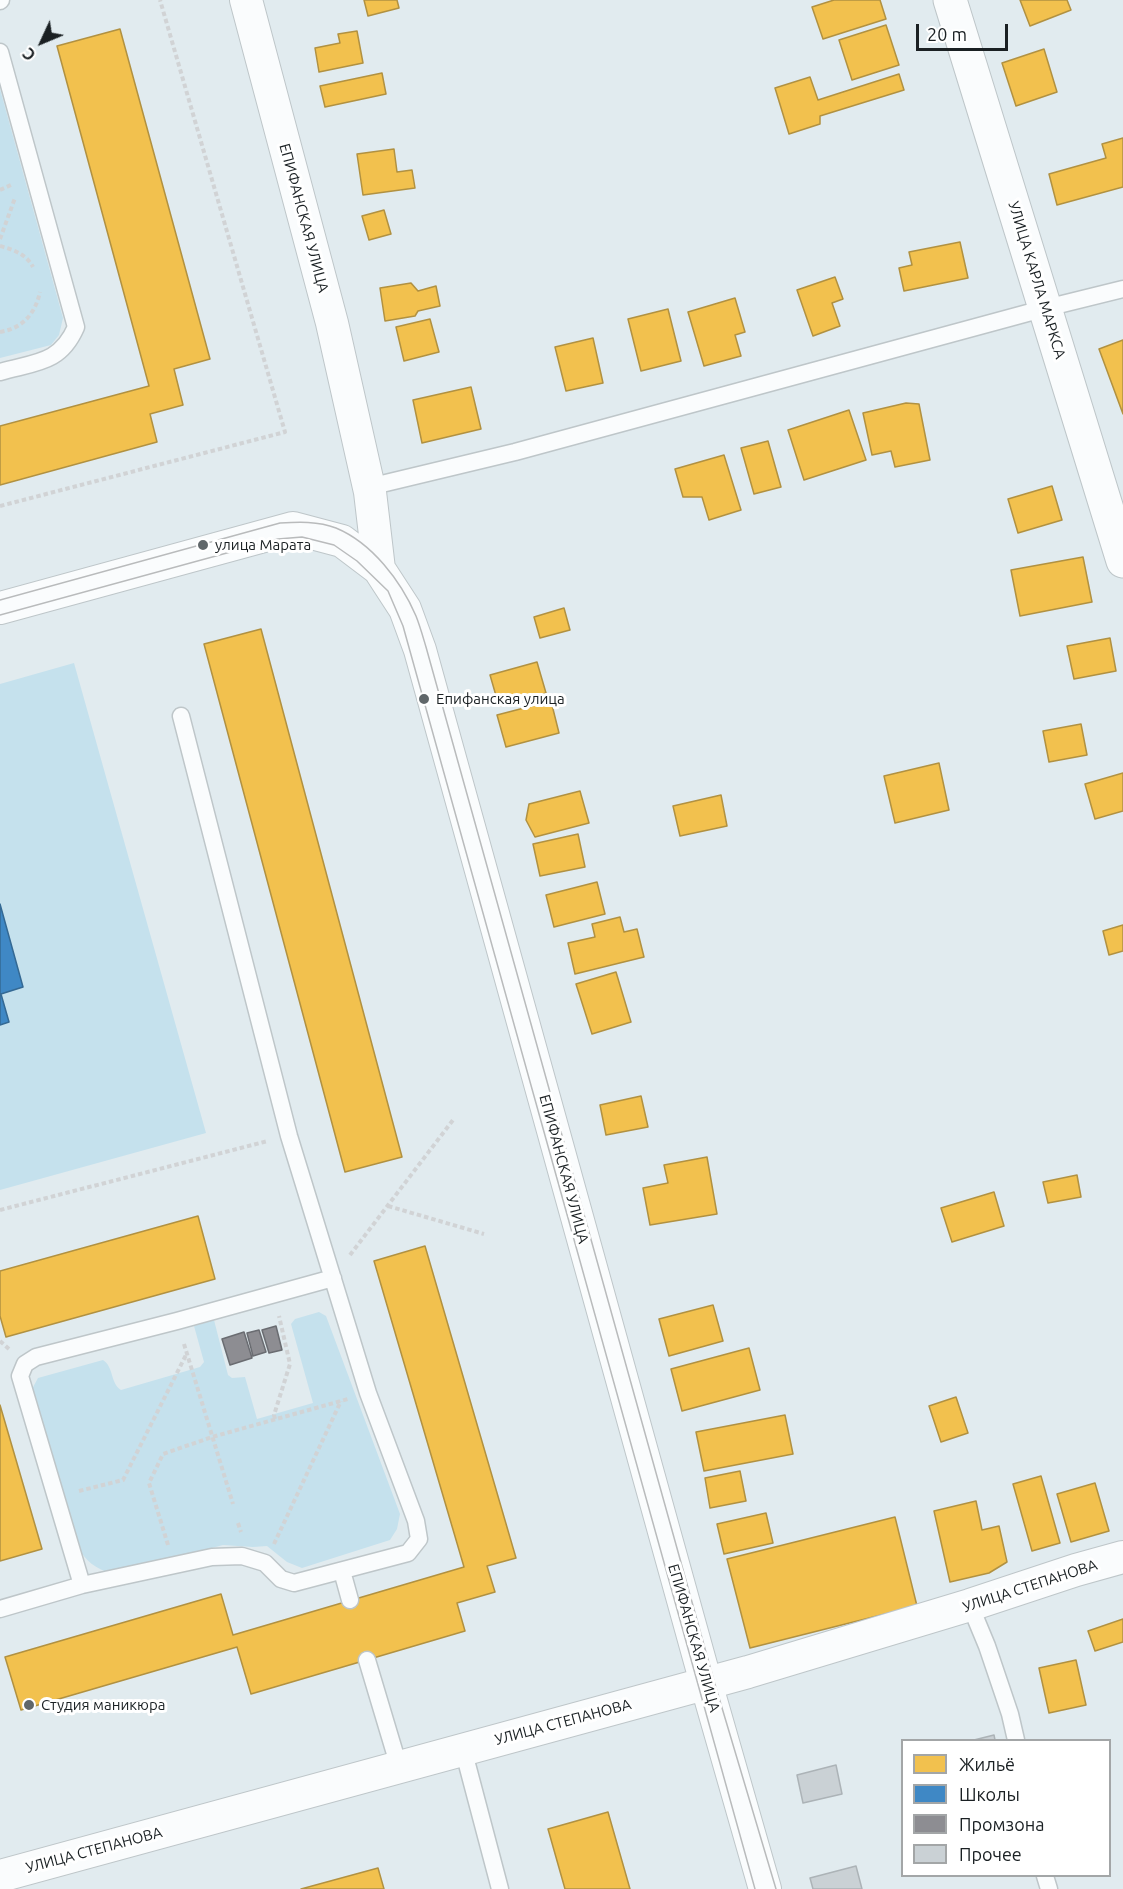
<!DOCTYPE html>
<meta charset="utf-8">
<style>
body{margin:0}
#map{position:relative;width:1123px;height:1889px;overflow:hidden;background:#e1ebef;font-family:Ubuntu,sans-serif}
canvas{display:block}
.legend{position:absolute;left:901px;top:1739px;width:210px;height:138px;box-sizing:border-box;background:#fff;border:2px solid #a3a6a7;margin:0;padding:8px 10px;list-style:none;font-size:18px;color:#1a2023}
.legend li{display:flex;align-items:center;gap:12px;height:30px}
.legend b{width:30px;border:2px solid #a3a6a7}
.north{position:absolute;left:12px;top:12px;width:60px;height:60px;-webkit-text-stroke:4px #fff;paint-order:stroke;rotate:226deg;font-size:16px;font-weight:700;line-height:24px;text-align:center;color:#1a2023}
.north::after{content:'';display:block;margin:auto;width:21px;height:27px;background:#1a2023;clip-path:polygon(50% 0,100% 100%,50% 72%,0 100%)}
.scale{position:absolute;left:916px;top:24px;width:92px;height:27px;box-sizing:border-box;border:3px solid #1a2023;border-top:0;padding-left:8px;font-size:18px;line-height:21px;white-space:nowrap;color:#1a2023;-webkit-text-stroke:4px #fff;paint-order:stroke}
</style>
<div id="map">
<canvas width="1123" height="1889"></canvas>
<ul class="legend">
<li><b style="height:16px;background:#f2c14e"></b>Жильё</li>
<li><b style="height:16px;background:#3f88c5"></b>Школы</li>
<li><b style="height:16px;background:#8d8d92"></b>Промзона</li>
<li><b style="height:16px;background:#cad1d5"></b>Прочее</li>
</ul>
<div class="north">С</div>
<div class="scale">20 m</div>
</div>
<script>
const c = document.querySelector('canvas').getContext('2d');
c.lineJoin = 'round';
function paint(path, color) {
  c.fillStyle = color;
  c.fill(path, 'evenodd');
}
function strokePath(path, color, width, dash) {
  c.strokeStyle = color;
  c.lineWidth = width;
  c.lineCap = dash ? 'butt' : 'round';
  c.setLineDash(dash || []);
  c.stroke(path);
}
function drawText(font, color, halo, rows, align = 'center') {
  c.font = font + ' Ubuntu,sans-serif';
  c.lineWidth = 6;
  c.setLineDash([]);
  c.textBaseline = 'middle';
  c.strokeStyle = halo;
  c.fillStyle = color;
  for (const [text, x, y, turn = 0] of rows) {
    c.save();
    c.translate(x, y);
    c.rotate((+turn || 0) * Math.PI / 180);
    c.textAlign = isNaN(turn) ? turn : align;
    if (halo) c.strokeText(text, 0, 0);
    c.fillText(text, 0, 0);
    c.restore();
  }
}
paint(new Path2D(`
 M0,89l63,229 -4,17 -8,10 -51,13z
 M74,663l132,470 -206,57v-165l9,-3 -8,-28 22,-7 -23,-83v-220z
 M319,1312l7,4 74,198 -3,15 -7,11 -88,28 -15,-6 -20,-16 -14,1 -30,-2 -110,29c-18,-5 -27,-13 -37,-29l-44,-156 6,-11 65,-18c11,7 7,23 18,30l79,-23 4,-5 -10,-36 20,-6 14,55 4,3 13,-1 12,42 56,-16 -22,-79 4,-5z`), '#c5e1ed');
const homes = new Path2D(`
 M364,0h33l2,8 -31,8z
 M834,0h46l6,19 -63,20 -11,-32z
 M1020,0h47l4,10 -41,16z
 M886,25l13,40 -47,15 -13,-40z
 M120,29l90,330 -36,10 9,36 -33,9 7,28 -157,43v-59l149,-40 -92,-340z
 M357,31l6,32 -44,9 -4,-24 25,-5 -2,-9z
 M1044,49l13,43 -41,14 -14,-43z
 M382,73l4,21 -61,13 -5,-21z
 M899,74l5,16 -84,26v8l-31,10 -14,-46 35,-11 8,23z
 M1123,138v49l-66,18 -8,-31 57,-16 -4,-14z
 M394,149l3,23 15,-2 3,18 -52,7 -6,-41z
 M384,210l7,24 -22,6 -7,-24z
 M960,242l8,36 -64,13 -5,-23 13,-3 -3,-13z
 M835,277l8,22 -11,4 8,23 -27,10 -16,-46z
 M411,283l7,8 18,-5 4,20 -22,5 -3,5 -30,5 -5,-33z
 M735,298l10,34 -10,3 6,21 -37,10 -16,-54z
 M668,309l13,52 -40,10 -13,-52z
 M430,319l9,33 -35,9 -8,-34z
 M593,338l10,45 -37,8 -11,-44z
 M1123,340v74l-24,-65z
 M471,387l10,42 -59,14 -9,-43z
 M906,403l13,1 11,56 -35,7 -4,-16 -19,4 -9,-42z
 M849,410l17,50 -62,20 -16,-50z
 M768,441l13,46 -27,7 -13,-46z
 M724,455l17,55 -32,10 -7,-23h-19l-8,-28z
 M1052,486l10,34 -44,13 -10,-34z
 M1083,557l9,45 -72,14 -9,-46z
 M564,608l6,22 -30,8 -6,-21z
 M261,629l141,528 -57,15 -141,-528z
 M1110,638l6,33 -42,8 -7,-33z
 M537,662l9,31 -47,13 -9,-31z
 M551,701l8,32 -53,14 -9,-32z
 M1081,724l6,31 -38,7 -6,-31z
 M939,763l10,47 -54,13 -11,-47z
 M1123,773v38l-28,8 -10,-35z
 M580,791l9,32 -54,14 -9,-17 3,-16z
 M721,795l6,31 -47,10 -7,-30z
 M578,834l7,33 -45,9 -7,-32z
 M597,882l8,32 -51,13 -8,-32z
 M620,917l4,15 13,-3 7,28 -69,17 -7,-31 27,-6 -3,-13z
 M1123,925v26l-14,4 -6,-24z
 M616,972l15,50 -39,12 -16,-50z
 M641,1096l7,31 -42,8 -6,-30z
 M707,1157l10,57 -67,11 -7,-37 25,-5 -4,-18z
 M1077,1175l4,22 -33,6 -5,-21z
 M994,1192l10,34 -52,16 -11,-34z
 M198,1216l17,63 -209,58 -6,-21v-45z
 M425,1246l91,312 -29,8 8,26 -38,11 8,28 -214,63 -14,-47 -216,63 -16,-53 216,-63 12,41 231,-68 -90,-306z
 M713,1305l10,36 -54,15 -10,-37z
 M749,1348l11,42 -78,21 -11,-42z
 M956,1397l12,36 -27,9 -12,-36z
 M0,1405l42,144 -42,12z
 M785,1415l8,39 -89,17 -8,-39z
 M740,1471l6,30 -36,7 -5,-30z
 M1041,1476l19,67 -28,8 -19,-67z
 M1095,1483l14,48 -38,11 -14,-48z
 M976,1501l6,29 17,-4 8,36 -18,11 -39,9 -16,-71z
 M766,1513l7,30 -49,11 -7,-30z
 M895,1517l22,89 -167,42 -23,-89z
 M1123,1619v23l-28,9 -7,-20z
 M1076,1660l10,45 -37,8 -10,-45z
 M608,1812l22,77h-65l-17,-60z
 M378,1868l6,21h-83z`);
paint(homes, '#f2c14e');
strokePath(homes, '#b19141', 1.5);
const schools = new Path2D(`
 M0,904l23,83 -22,7 8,28 -9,3z`);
paint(schools, '#3f88c5');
strokePath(schools, '#346994', 1.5);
const industry = new Path2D(`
 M276,1326l6,24 -13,3 -7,-23z
 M259,1330l7,22 -13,4 -6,-23z
 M244,1332l8,26 -22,7 -8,-26z`);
paint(industry, '#8d8d92');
strokePath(industry, '#6a6c71', 1.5);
const building = new Path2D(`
 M994,1735l1,5h-21z
 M836,1765l6,29 -39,9 -6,-28z
 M856,1866l6,23h-49l-3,-11z`);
paint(building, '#cad1d5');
strokePath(building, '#acb3b7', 1.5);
const service = new Path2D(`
 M0,1l1,-1
 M0,52l76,275c-16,37 -41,35 -76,45
 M369,487l146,-35 531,-144 77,-19
 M342,1571l8,29
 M82,1585l-62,-209 5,-12 11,-7 141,-36 156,-43
 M970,1605l17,41 23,68 6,26
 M0,1609l82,-24 130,-28 30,-1 23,7 16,16 13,4 114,-30 11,-14 -3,-18 -48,-128 -79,-257 -108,-420
 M367,1660l32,107
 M463,1749l37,140
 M1045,1876l4,13`);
const minor = new Path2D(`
 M246,0l86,323 38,169 9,77 26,40 15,41 286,1033 59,206
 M0,608l293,-80 49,13 37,28
 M0,1876l748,-204 222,-67 106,-35 47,-13`);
const secondary = new Path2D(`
 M950,0l173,561`);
strokePath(service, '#bec6c9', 19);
strokePath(minor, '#bec6c9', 34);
strokePath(secondary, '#bec6c9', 35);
strokePath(new Path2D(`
 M0,190l13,-6
 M0,239l15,-41
 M0,246c14,4 26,8 33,21
 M0,332c23,-4 35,-18 40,-40
 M0,506l285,-74 -125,-432
 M388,1206l96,28
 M0,1210l268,-69
 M350,1255l103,-135
 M0,1341l9,8
 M184,1344l49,160
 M275,1419l-1,-4 16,-51 -11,-48
 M79,1491l44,-11 64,-127
 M238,1523l3,9
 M274,1544l67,-143
 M168,1545l-19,-62 14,-29 49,-17 136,-38`), '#d1d3d5', 4, [4.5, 3]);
strokePath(service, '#fafcfd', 16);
strokePath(minor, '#fafcfd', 32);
strokePath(secondary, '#fafcfd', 33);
strokePath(new Path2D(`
 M0,600l280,-77c18,-1 38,-2 56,5 36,15 65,53 80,88 4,10 7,21 10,31l288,1034 62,208
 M0,615l278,-76 24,-2 32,8 23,16 31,30 15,35 352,1263`), '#b9bbbc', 1.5);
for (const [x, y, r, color] of [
 [203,545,6,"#60676a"],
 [424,699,6,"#60676a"],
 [29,1705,6,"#60676a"]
]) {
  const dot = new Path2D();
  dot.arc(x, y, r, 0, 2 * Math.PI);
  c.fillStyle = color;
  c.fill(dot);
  strokePath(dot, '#fff', 2);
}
drawText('15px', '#1a2023', '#fff', [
 ["ЕПИФАНСКАЯ УЛИЦА",304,218,75],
 ["УЛИЦА КАРЛА МАРКСА",1037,280,73],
 ["ЕПИФАНСКАЯ УЛИЦА",564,1169,75],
 ["УЛИЦА СТЕПАНОВА",1030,1586,-18],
 ["ЕПИФАНСКАЯ УЛИЦА",694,1638,74],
 ["УЛИЦА СТЕПАНОВА",563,1722,-15],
 ["УЛИЦА СТЕПАНОВА",94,1850,-15]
]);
drawText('15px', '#1a2023', '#fff', [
 ["улица Марата",215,545],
 ["Епифанская улица",436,699],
 ["Студия маникюра",41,1705]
], 'left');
</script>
